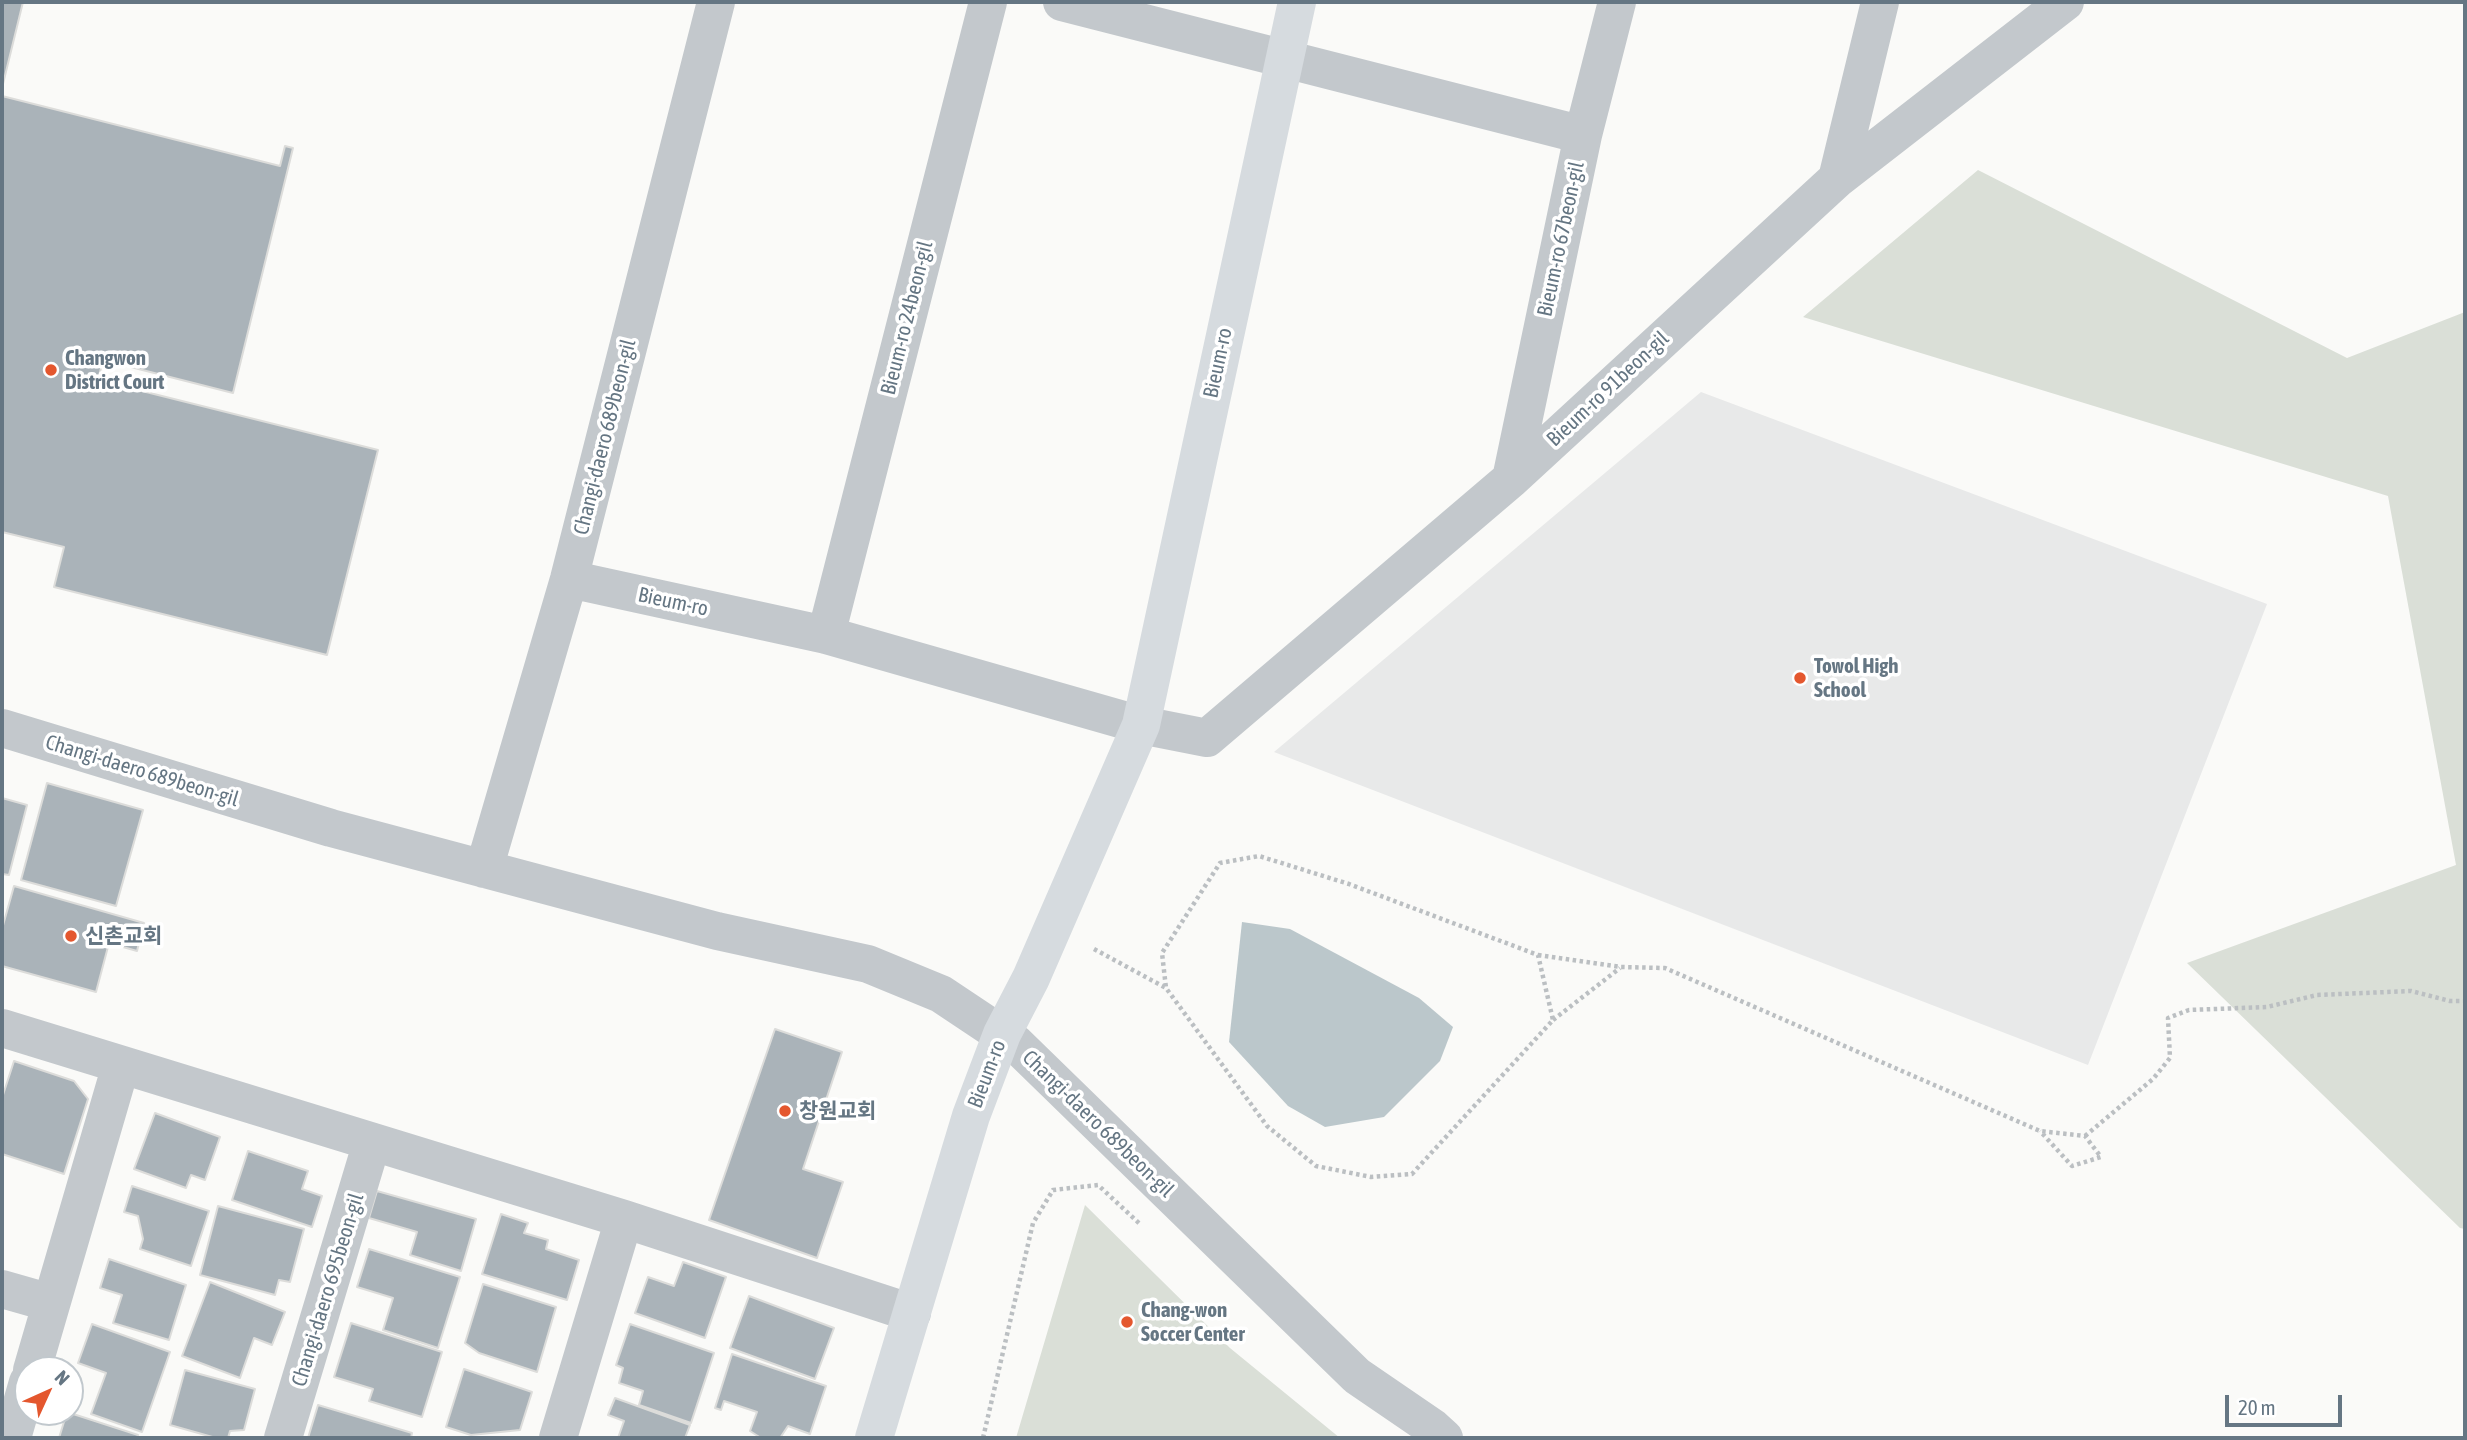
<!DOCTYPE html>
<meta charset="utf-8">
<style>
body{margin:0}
#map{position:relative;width:2467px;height:1440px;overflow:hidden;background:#fafaf8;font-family:"Asap Condensed",sans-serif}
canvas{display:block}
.frame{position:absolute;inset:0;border:4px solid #657683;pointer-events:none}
.north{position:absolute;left:14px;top:1356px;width:70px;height:70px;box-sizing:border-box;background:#fff;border:2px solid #c1c8cd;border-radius:50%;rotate:45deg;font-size:19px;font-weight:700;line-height:28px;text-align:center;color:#657683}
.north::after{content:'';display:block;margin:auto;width:24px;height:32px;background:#e4572e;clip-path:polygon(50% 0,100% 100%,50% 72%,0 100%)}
.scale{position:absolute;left:2225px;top:1395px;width:117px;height:32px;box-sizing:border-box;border:4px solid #657683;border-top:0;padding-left:9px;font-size:21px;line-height:24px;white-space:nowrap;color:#657683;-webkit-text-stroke:5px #fff;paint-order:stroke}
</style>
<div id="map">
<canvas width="2467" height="1440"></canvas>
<div class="frame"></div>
<div class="north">N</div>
<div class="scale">20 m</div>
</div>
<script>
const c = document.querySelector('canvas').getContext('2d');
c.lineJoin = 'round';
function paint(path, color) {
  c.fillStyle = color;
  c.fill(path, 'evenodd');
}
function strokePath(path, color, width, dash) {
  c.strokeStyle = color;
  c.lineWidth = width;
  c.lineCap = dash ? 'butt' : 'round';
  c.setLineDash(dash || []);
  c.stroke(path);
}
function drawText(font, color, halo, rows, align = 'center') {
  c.font = font + ' "Asap Condensed","Noto Sans KR",sans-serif';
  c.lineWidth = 7;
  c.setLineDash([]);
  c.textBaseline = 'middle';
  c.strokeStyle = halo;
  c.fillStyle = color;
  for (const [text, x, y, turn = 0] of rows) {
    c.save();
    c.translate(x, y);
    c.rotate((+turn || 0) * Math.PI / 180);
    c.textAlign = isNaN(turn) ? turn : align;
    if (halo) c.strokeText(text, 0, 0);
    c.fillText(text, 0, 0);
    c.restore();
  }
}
paint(new Path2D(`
 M1701,392l566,212 -179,461 -814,-313z`), '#e8e9e9');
paint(new Path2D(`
 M1978,170l369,188 118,-46v917l-5,-1 -273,-265 269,-98 -68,-369 -585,-179z
 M1085,1205l145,143 110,90h-324z`), '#dadfd7');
paint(new Path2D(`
 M1242,922l48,7 129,69 34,29 -13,34 -56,56 -59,10 -37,-21 -59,-64z`), '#bbc7cb');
const building = new Path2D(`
 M2,2h21l-21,86z
 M2,96l278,70 5,-20 8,2 -60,245 -130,-33 -5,20 280,70 -51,205 -273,-68 10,-40 -62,-15z
 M47,783l96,27 -27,96 -95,-26z
 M2,798l25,7 -18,70 -7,-1z
 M14,886l130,37 -7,28 -28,-8 -13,49 -94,-26v-37z
 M775,1029l67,23 -39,117 40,13 -26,76 -108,-38z
 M14,1061l60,20 14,18 -24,75 -62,-20v-56z
 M155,1113l65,24 -15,43 -14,-5 -5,13 -52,-19z
 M248,1151l60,20 -6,18 20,7 -10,31 -80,-27z
 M132,1186l77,25 -18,55 -51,-17 3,-10 -5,-23 -14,-4z
 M377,1191l99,28 -15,52 -51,-16 7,-23 -48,-14z
 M218,1206l86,23 -14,53 -11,-2 -4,15 -75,-20z
 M501,1214l27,9 -4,10 24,7 -2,9 33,11 -12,40 -85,-26z
 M369,1249l91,28 -22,71 -55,-18 10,-32 -36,-11z
 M109,1259l77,26 -17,55 -56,-17 9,-28 -22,-7z
 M683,1262l43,15 -21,61 -70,-25 13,-36 26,9z
 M210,1282l75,30 -13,33 -18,-7 -14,40 -58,-22z
 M483,1284l73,23 -19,65 -58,-19 -14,-10z
 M749,1296l85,32 -19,51 -85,-31z
 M351,1323l91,29 -20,65 -53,-16 4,-12 -39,-12z
 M92,1324l78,28 -28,80 -51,-18 15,-41 -28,-10z
 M630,1324l84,29 -23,70 -52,-18 4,-14 -24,-8 4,-15 -7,-3z
 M732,1354l94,32 -16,48 -22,-8 -8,12h-19l-11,-7 7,-19 -33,-11 -3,9 -6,-2z
 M464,1369l68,23 -12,38 -49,5 -25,-8z
 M185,1370l70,19 -11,41 -14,1 -2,7h-12l-46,-13z
 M615,1398l75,27 -5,13h-67l6,-17 -16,-6z
 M318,1405l94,28 -1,5h-103z
 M67,1412l71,23 -1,3h-78z`);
paint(building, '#aab3b9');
strokePath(building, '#dcdcda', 2);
strokePath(new Path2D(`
 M1094,949l72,39 101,138 49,40 55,11 41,-3 141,-154 -15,-65 -189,-71 -90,-28 -39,7 -58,90 4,35
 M1538,955l83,12 44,1 375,163 45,5 16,21 -29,9 -32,-35
 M1553,1020l67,-52
 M2085,1136l68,-57 17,-21 -2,-40 21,-8 78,-3 50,-12 94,-4 39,10h15
 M983,1438l50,-215 20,-33 45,-5 43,40`), '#bbbfc2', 4.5, [3.5, 3.5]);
strokePath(new Path2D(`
 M1062,2l521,133
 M1837,179l43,-177
 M1511,479l72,-344 34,-133
 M569,579l257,56 315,90 66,13 304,-259 326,-300 228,-177
 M826,635l162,-633
 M2,728l329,100 386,103 151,33 73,30 75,50 341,332 76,52 11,10
 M484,869l85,-290 147,-577
 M2,1028l622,191 288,94
 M2,1289l49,14
 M32,1370l89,-305
 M12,1438l16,-56
 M283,1438l89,-296
 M558,1438l66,-219`), '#c3c8cc', 38);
strokePath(new Path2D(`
 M874,1438l97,-322 31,-82 29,-56 110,-253 156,-723`), '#d6dbdf', 38);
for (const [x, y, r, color] of [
 [51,370,7,"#e4572e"],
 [1800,678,7,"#e4572e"],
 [71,936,7,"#e4572e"],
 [785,1111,7,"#e4572e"],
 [1127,1322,7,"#e4572e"]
]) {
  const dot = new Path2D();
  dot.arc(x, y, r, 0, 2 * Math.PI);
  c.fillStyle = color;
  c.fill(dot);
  strokePath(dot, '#fff', 2.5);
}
drawText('21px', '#657683', '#fff', [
 ["Bieum-ro 67beon-gil",1561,239,-78],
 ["Bieum-ro 24beon-gil",907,318,-76],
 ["Bieum-ro",1218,363,-78],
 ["Bieum-ro 91beon-gil",1608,389,-43],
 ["Changi-daero 689beon-gil",605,437,-76],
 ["Bieum-ro",673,602,12],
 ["Changi-daero 689beon-gil",142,771,17],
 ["Bieum-ro",987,1074,-69],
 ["Changi-daero 689beon-gil",1098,1124,44],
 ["Changi-daero 695beon-gil",328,1290,-73]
]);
drawText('bold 21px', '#657683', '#fff', [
 ["Changwon",65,358],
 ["District Court",65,382],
 ["Towol High",1814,666],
 ["School",1814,690],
 ["신촌교회",85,936],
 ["창원교회",799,1111],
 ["Chang-won",1141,1310],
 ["Soccer Center",1141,1334]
], 'left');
</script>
